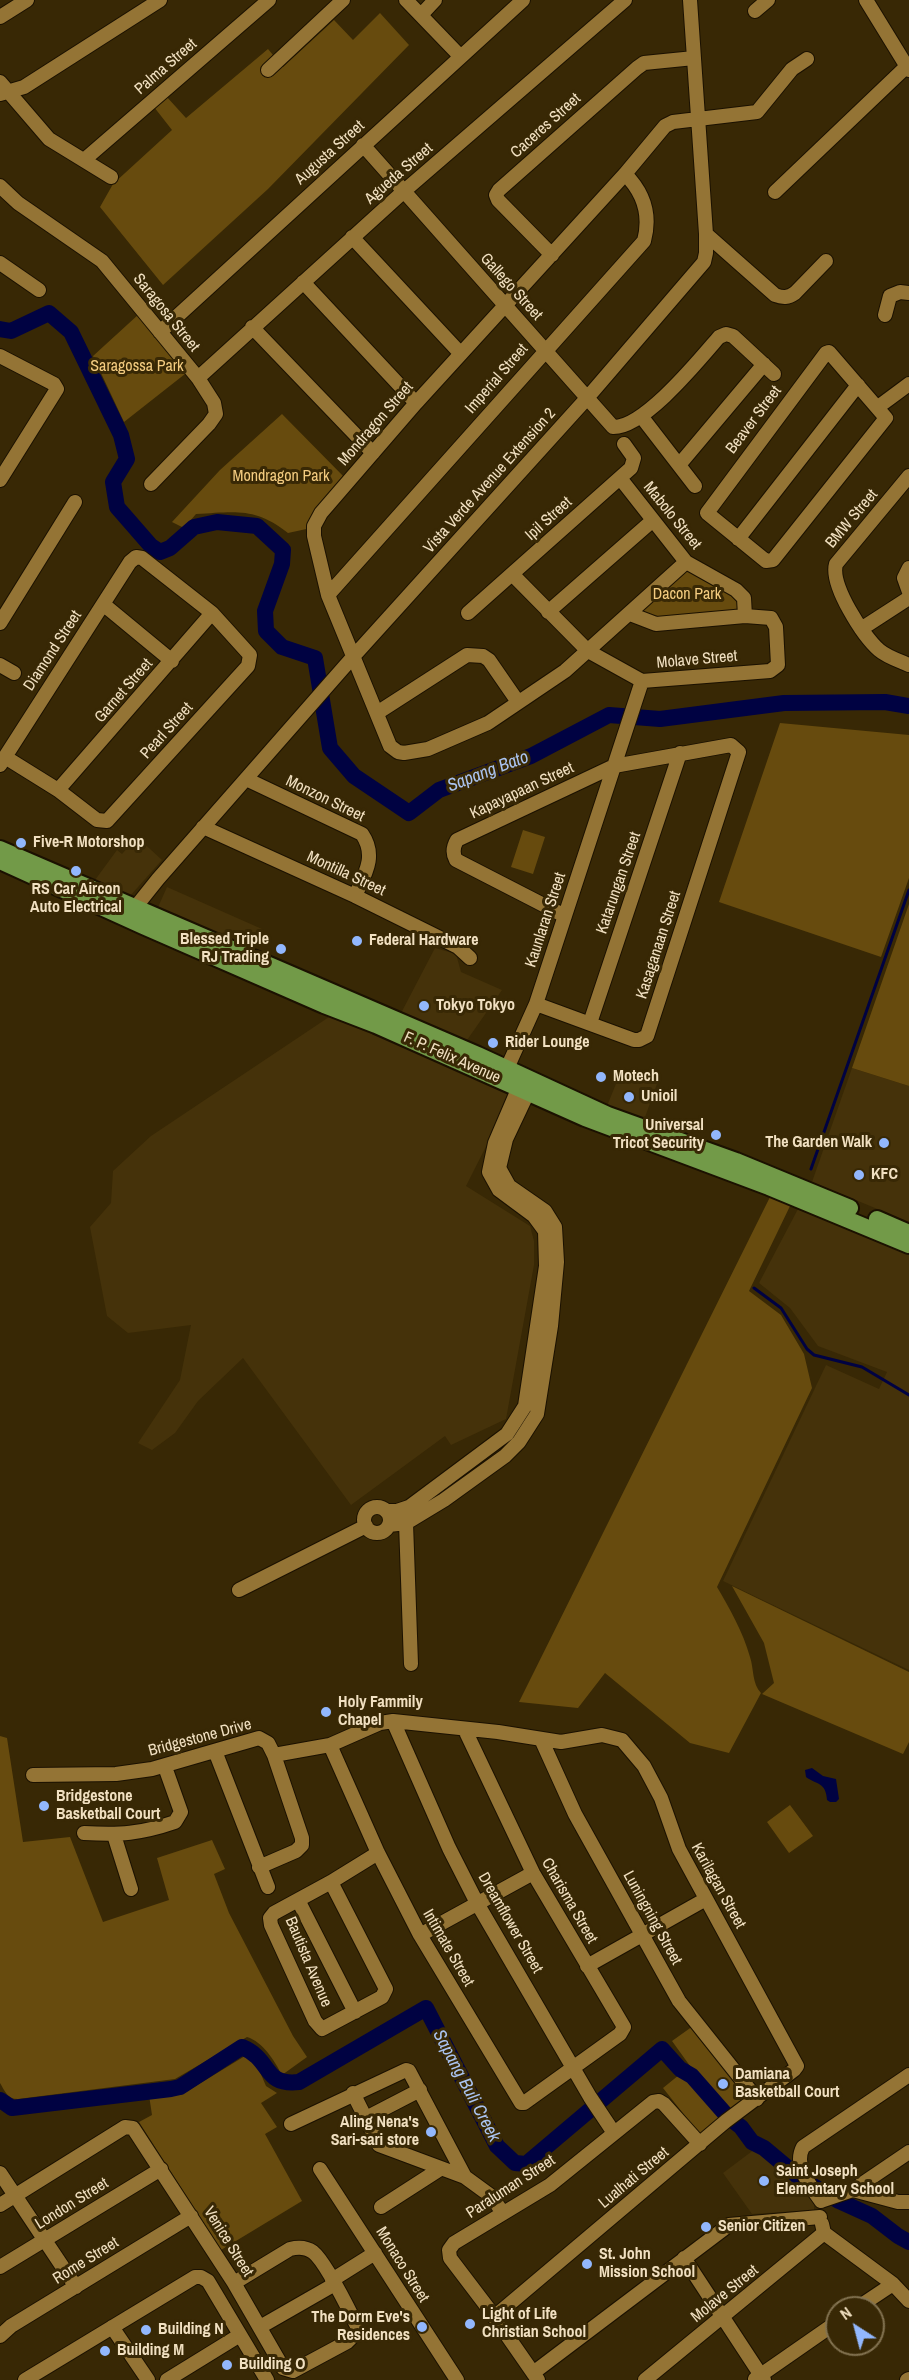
<!DOCTYPE html>
<style>
body{margin:0}
#map{position:relative;width:909px;height:2380px;overflow:hidden;background:#382805;font-family:"Archivo Narrow",sans-serif}
canvas{display:block}
.north{position:absolute;left:825px;top:2296px;width:60px;height:60px;box-sizing:border-box;background:#382805;border:2px solid #827250;border-radius:50%;rotate:324deg;font-size:16px;font-weight:700;line-height:24px;text-align:center;color:#f1e0c1}
.north::after{content:'';display:block;margin:auto;width:21px;height:27px;background:#92b7fd;clip-path:polygon(50% 0,100% 100%,50% 72%,0 100%)}
</style>
<div id="map">
<canvas width="909" height="2380"></canvas>
<div class="north">N</div>
</div>
<script>
const c = document.querySelector('canvas').getContext('2d');
c.lineJoin = 'round';
function paint(path, color) {
  c.fillStyle = color;
  c.fill(path, 'evenodd');
}
function strokePath(path, color, width, dash) {
  c.strokeStyle = color;
  c.lineWidth = width;
  c.lineCap = dash ? 'butt' : 'round';
  c.setLineDash(dash || []);
  c.stroke(path);
}
function drawText(font, color, halo, rows, align = 'center') {
  c.font = font + ' "Archivo Narrow",sans-serif';
  c.lineWidth = 6;
  c.setLineDash([]);
  c.textBaseline = 'middle';
  c.strokeStyle = halo;
  c.fillStyle = color;
  for (const [text, x, y, turn = 0] of rows) {
    c.save();
    c.translate(x, y);
    c.rotate((+turn || 0) * Math.PI / 180);
    c.textAlign = isNaN(turn) ? turn : align;
    if (halo) c.strokeText(text, 0, 0);
    c.fillText(text, 0, 0);
    c.restore();
  }
}
paint(new Path2D(`
 M137,837l25,23 -32,36 -35,-16 22,-30 5,4z
 M167,887l95,42 -11,25 -96,-40z
 M435,948l21,6 5,18 41,18 -37,53 -66,-26z
 M329,1017l185,74 -48,95 64,40 4,15v24l-28,154 -55,26 -6,-9 -94,69 -108,-147 -45,43 -23,32 -23,17 -14,-7 42,-63 11,-55 -63,8 -21,-17 -17,-89 21,-24 2,-32 38,-35z
 M852,1068l57,18v136l-97,-40z
 M622,1069l36,12 -14,39 -37,-14z
 M798,1209l111,46v415l-186,-89 103,-216 53,24 8,-17 -69,-26 -28,-38 -31,-25z
 M759,2146l49,44 6,10v10l-62,4 -29,-41z`), '#45320a');
paint(new Path2D(`
 M380,13l29,32 -141,144 -105,96 -63,-78 13,-23 59,-54 -18,-23 12,-11 20,22 82,-69 15,18 51,-47 19,20z
 M139,314l46,60 -61,48 -31,-66z
 M282,414l65,66 -36,48 -23,5c-33,-26 -52,-21 -92,-19l-12,14 -12,-6 48,-52z
 M685,565l44,29 11,11 -5,8 -75,8 -24,-8z
 M780,723l129,12v143l-28,79 -162,-55z
 M523,830l22,7 -12,37 -22,-7z
 M909,904v182l-57,-18z
 M770,1197l21,7 -42,87 32,24 23,39 8,34 -95,199c13,22 26,45 33,70 4,12 2,27 11,36l-32,60 -39,-10 -85,-70 -27,35 -59,-6z
 M732,1586l177,86v70l-6,12 -141,-60 12,-11 -10,-40z
 M0,1736l7,2 16,104 47,-5 33,85 66,-22 -12,-42 55,-18 13,29 -11,5 15,39 64,123 14,21 -25,18c-8,-15 -19,-33 -35,-38l-72,42 -157,20c-11,0 -13,-8 -18,-16z
 M790,1805l23,31 -24,17 -22,-31z
 M693,2026l55,68 -47,42 -38,-48 27,-22 -18,-25z
 M245,2056l12,9 9,21 11,7 -16,10 16,24 -12,7 37,67 -81,49 -82,-128 13,-7 -3,-20h32z`), '#674b0e');
paint(new Path2D(`
 M812,1768l11,8 13,3 3,20 -3,3h-6l-3,-2c-1,-18 -10,-15 -21,-23l-1,-7z`), '#000242');
strokePath(new Path2D(`
 M811,1169l98,-279
 M754,1288l27,20 26,41 7,6 48,12 47,28`), '#000242', 3);
strokePath(new Path2D(`
 M0,329l11,2 38,-18 22,19 50,103 6,24 -14,23 4,25 34,39 9,6 10,-4 24,-21 23,-5 40,4 26,24 -1,14 -17,47 1,20 16,16 33,11 15,90 24,28 55,37 30,-23 92,-34 78,-41 51,4 124,-16 101,-1 24,4
 M0,2100l12,8 159,-19 9,-2 62,-40c31,13 20,39 57,35l127,-74 71,138 18,17 11,1 136,-115 18,20 12,7 36,41 13,10 11,15 12,6 37,31 38,22 33,15 26,20 11,6`), '#000242', 16);
const minor = new Path2D(`
 M406,0l54,56
 M866,0l43,70
 M755,11l13,-11
 M421,15l14,-15
 M0,17l27,-17
 M268,70l75,-70
 M0,82l49,57 62,38
 M0,94l24,-7 136,-87
 M363,145l250,282c31,1 86,-67 106,-90l7,-3 7,2 41,38
 M84,160l185,-160
 M0,186l18,17 84,58 96,117 16,25 2,11 -7,10 -58,60
 M775,192l131,-125
 M706,234l69,61c8,3 13,3 20,-2l31,-32
 M352,237l109,117
 M552,255l-54,-55 -2,-5 3,-5 138,-122 7,-5 50,-5
 M0,263l39,27
 M303,282l113,121
 M885,315l5,-19 10,-4 9,1
 M252,327l121,126
 M160,332l363,-332
 M829,352l57,66 -113,142 -7,1 -59,-48 119,-160z
 M0,356l54,28 3,5 -57,91
 M198,378l205,-186 222,-192
 M878,407l31,-23
 M641,416l54,70
 M679,465l85,-101
 M909,476l-73,88c-6,21 27,72 43,86 8,7 21,11 30,15
 M620,478l66,84 50,28 8,8 1,18
 M738,539l120,-154
 M686,562l-121,109 -77,52 -60,26 -24,4 -6,-1 -8,-6 -62,-151 -14,-59v-10l7,-13 95,-110 209,-229 40,-48 8,-4 84,-10 35,-43 15,-10
 M909,568l-5,10 5,14
 M512,574l76,77 54,30 128,-10 8,-6 -2,-38 -5,-9 -26,-2 -89,8 -26,-10
 M328,595l316,-354c7,-26 0,-48 -19,-67
 M103,604l69,57
 M548,612l104,-91
 M468,613l163,-145 3,-10 -10,-14
 M0,623l75,-121
 M861,629l48,-31
 M0,665l14,8
 M377,713l90,-58 16,1 6,4 29,42
 M0,765l5,-8 125,-195 6,-5 6,1 70,55 38,42 -2,11 -141,155 -10,-1 -39,-30 -53,-33
 M246,779l116,55c15,22 3,40 -7,62
 M58,790l154,-177
 M203,827l152,69 103,51 12,11
 M130,914l28,-35 194,-221 236,-261 116,-135 2,-9v-19l-16,-234
 M536,1004l98,36h5l8,-4 92,-284 -8,-7 -117,21 -157,74c-4,7 -5,13 -1,20l109,56
 M590,1023l90,-270
 M504,1075l32,-71 106,-323
 M364 1520a13 13 0 1 1 26 0a13 13 0 1 1-26 0Z
 M386,1511h11l12,-4 98,-73 18,-28 21,-140 -1,-35 -11,-15 -35,-26 -10,-18 6,-29 27,-63
 M406,1523l5,141
 M389,1525l17,-2 38,-23 61,-44 14,-14 18,-28 14,-88 6,-64 -2,-35 -10,-16 -36,-25 -10,-18 7,-29 26,-55
 M239,1590l127,-64
 M393,1721l56,127 28,55 113,194 24,36
 M541,1739l34,75 104,187 78,98
 M330,1745l48,108 42,82 101,168h3l96,-69 4,-7 -91,-154 -68,-143
 M215,1751l53,136
 M33,1775l83,-1 36,-5 107,-31 9,5 6,12 56,-10 50,-22 13,-2 105,11 63,10 41,-7 20,5 22,26 17,32 18,51 118,217 -3,4 -68,51 -232,196
 M84,1833c36,2 56,1 91,-11l6,-10 -16,-45
 M114,1835l17,54
 M259,1867l37,-16 6,-6v-7l-28,-83
 M331,1882l55,107 -4,8 -60,32 -7,-8 -44,-96 -1,-7 4,-5 57,-31 47,-29
 M298,1900l57,112
 M420,1935l113,-62
 M587,1966l119,-67
 M353,2093l26,52 86,32 26,19 12,17
 M366,2118l54,-28
 M291,2124l115,-54 3,1 56,106
 M320,2169l137,211
 M0,2173l76,114
 M853,2190l45,12h11
 M821,2201c-11,-16 -28,-35 -18,-54l106,-72
 M821,2201l32,-11 56,-38
 M0,2205l125,-78 8,1 101,155 49,85 10,3 54,-29 10,-10v-6c-8,-16 -31,-64 -44,-74 -7,-5 -15,-5 -23,-3l-56,34
 M381,2207l59,-38
 M822,2224l2,9 69,51 16,17
 M684,2258l80,122
 M0,2267l161,-98
 M332,2280l43,-27
 M857,2308l36,-24
 M112,2327l36,53
 M260,2327l75,-43
 M0,2336l11,-10 180,-110
 M533,2373l196,-148 91,-8
 M755,2379l82,-57
 M25,2380l170,-103h6l7,4 59,99
 M167,2380l73,-45
 M538,2380l-50,-72 -38,-50 -1,-8 5,-7 96,-58 103,-83 6,-1 5,3 36,40
 M645,2380l179,-147
 M907,2380l2,-1`);
const major = new Path2D(`
 M0,849l478,206 130,60 128,46 114,47
 M0,861l143,65 181,79 52,20 209,93 184,69 140,58
 M877,1219l32,14`);
strokePath(minor, '#1b1101', 16);
strokePath(major, '#1b1101', 20);
strokePath(minor, '#947435', 14);
strokePath(major, '#729a48', 16);
for (const [x, y, r, color] of [
 [21,843,6,"#92b7fd"],
 [76,871,6,"#92b7fd"],
 [357,941,6,"#92b7fd"],
 [281,949,6,"#92b7fd"],
 [424,1006,6,"#92b7fd"],
 [493,1043,6,"#92b7fd"],
 [601,1077,6,"#92b7fd"],
 [629,1097,6,"#92b7fd"],
 [716,1135,6,"#92b7fd"],
 [884,1143,6,"#92b7fd"],
 [859,1175,6,"#92b7fd"],
 [326,1712,6,"#92b7fd"],
 [44,1806,6,"#92b7fd"],
 [723,2084,6,"#92b7fd"],
 [431,2132,6,"#92b7fd"],
 [764,2181,6,"#92b7fd"],
 [706,2227,6,"#92b7fd"],
 [587,2264,6,"#92b7fd"],
 [470,2324,6,"#92b7fd"],
 [422,2327,6,"#92b7fd"],
 [146,2330,6,"#92b7fd"],
 [105,2351,6,"#92b7fd"],
 [227,2365,6,"#92b7fd"]
]) {
  const dot = new Path2D();
  dot.arc(x, y, r, 0, 2 * Math.PI);
  c.fillStyle = color;
  c.fill(dot);
  strokePath(dot, '#382805', 2);
}
drawText('16px', '#f1e0c1', '#382805', [
 ["Palma Street",166,67,-41],
 ["Caceres Street",546,126,-42],
 ["Augusta Street",330,153,-42],
 ["Agueda Street",399,174,-41],
 ["Gallego Street",511,287,48],
 ["Saragosa Street",166,313,51],
 ["Imperial Street",497,379,-49],
 ["Beaver Street",754,420,-53],
 ["Mondragon Street",376,424,-49],
 ["Vista Verde Avenue Extension 2",490,481,-48],
 ["Mabolo Street",672,516,51],
 ["Ipil Street",549,519,-42],
 ["BMW Street",852,519,-50],
 ["Diamond Street",53,651,-57],
 ["Molave Street",697,660,-5],
 ["Garnet Street",124,691,-49],
 ["Pearl Street",167,731,-48],
 ["Kapayapaan Street",522,791,-25],
 ["Monzon Street",325,799,26],
 ["Montilla Street",346,874,25],
 ["Katarungan Street",619,883,-71],
 ["Kaunlaran Street",546,920,-72],
 ["Kasaganaan Street",659,945,-72],
 ["F. P. Felix Avenue",452,1058,24],
 ["Bridgestone Drive",200,1738,-15],
 ["Karilagan Street",718,1886,61],
 ["Charisma Street",569,1901,60],
 ["Luningning Street",652,1918,61],
 ["Dreamflower Street",510,1923,60],
 ["Intimate Street",448,1948,60],
 ["Bautista Avenue",308,1962,67],
 ["Lualhati Street",634,2178,-40],
 ["Paraluman Street",511,2187,-33],
 ["London Street",72,2204,-32],
 ["Venice Street",228,2242,58],
 ["Rome Street",86,2261,-32],
 ["Monaco Street",402,2265,58],
 ["Molave Street",725,2294,-39]
]);
drawText('16px', '#f4cc80', '#382805', [
 ["Saragossa Park",137,367],
 ["Mondragon Park",281,477],
 ["Dacon Park",687,595]
]);
drawText('bold 16px', '#f1e0c1', '#382805', [
 ["Five-R Motorshop",33,843],
 ["RS Car Aircon",76,890,"center"],
 ["Auto Electrical",76,908,"center"],
 ["Blessed Triple",269,940,"right"],
 ["RJ Trading",269,958,"right"],
 ["Federal Hardware",369,941],
 ["Tokyo Tokyo",436,1006],
 ["Rider Lounge",505,1043],
 ["Motech",613,1077],
 ["Unioil",641,1097],
 ["Universal",704,1126,"right"],
 ["Tricot Security",704,1144,"right"],
 ["The Garden Walk",872,1143,"right"],
 ["KFC",871,1175],
 ["Holy Fammily",338,1703],
 ["Chapel",338,1721],
 ["Bridgestone",56,1797],
 ["Basketball Court",56,1815],
 ["Damiana",735,2075],
 ["Basketball Court",735,2093],
 ["Aling Nena's",419,2123,"right"],
 ["Sari-sari store",419,2141,"right"],
 ["Saint Joseph",776,2172],
 ["Elementary School",776,2190],
 ["Senior Citizen",718,2227],
 ["St. John",599,2255],
 ["Mission School",599,2273],
 ["Light of Life",482,2315],
 ["Christian School",482,2333],
 ["The Dorm Eve's",410,2318,"right"],
 ["Residences",410,2336,"right"],
 ["Building N",158,2330],
 ["Building M",117,2351],
 ["Building O",239,2365]
], 'left');
drawText('italic 18px', '#aac3f0', '#382805', [
 ["Sapang Bato",488,772,-21],
 ["Sapang Buli Creek",466,2086,62]
]);
</script>
